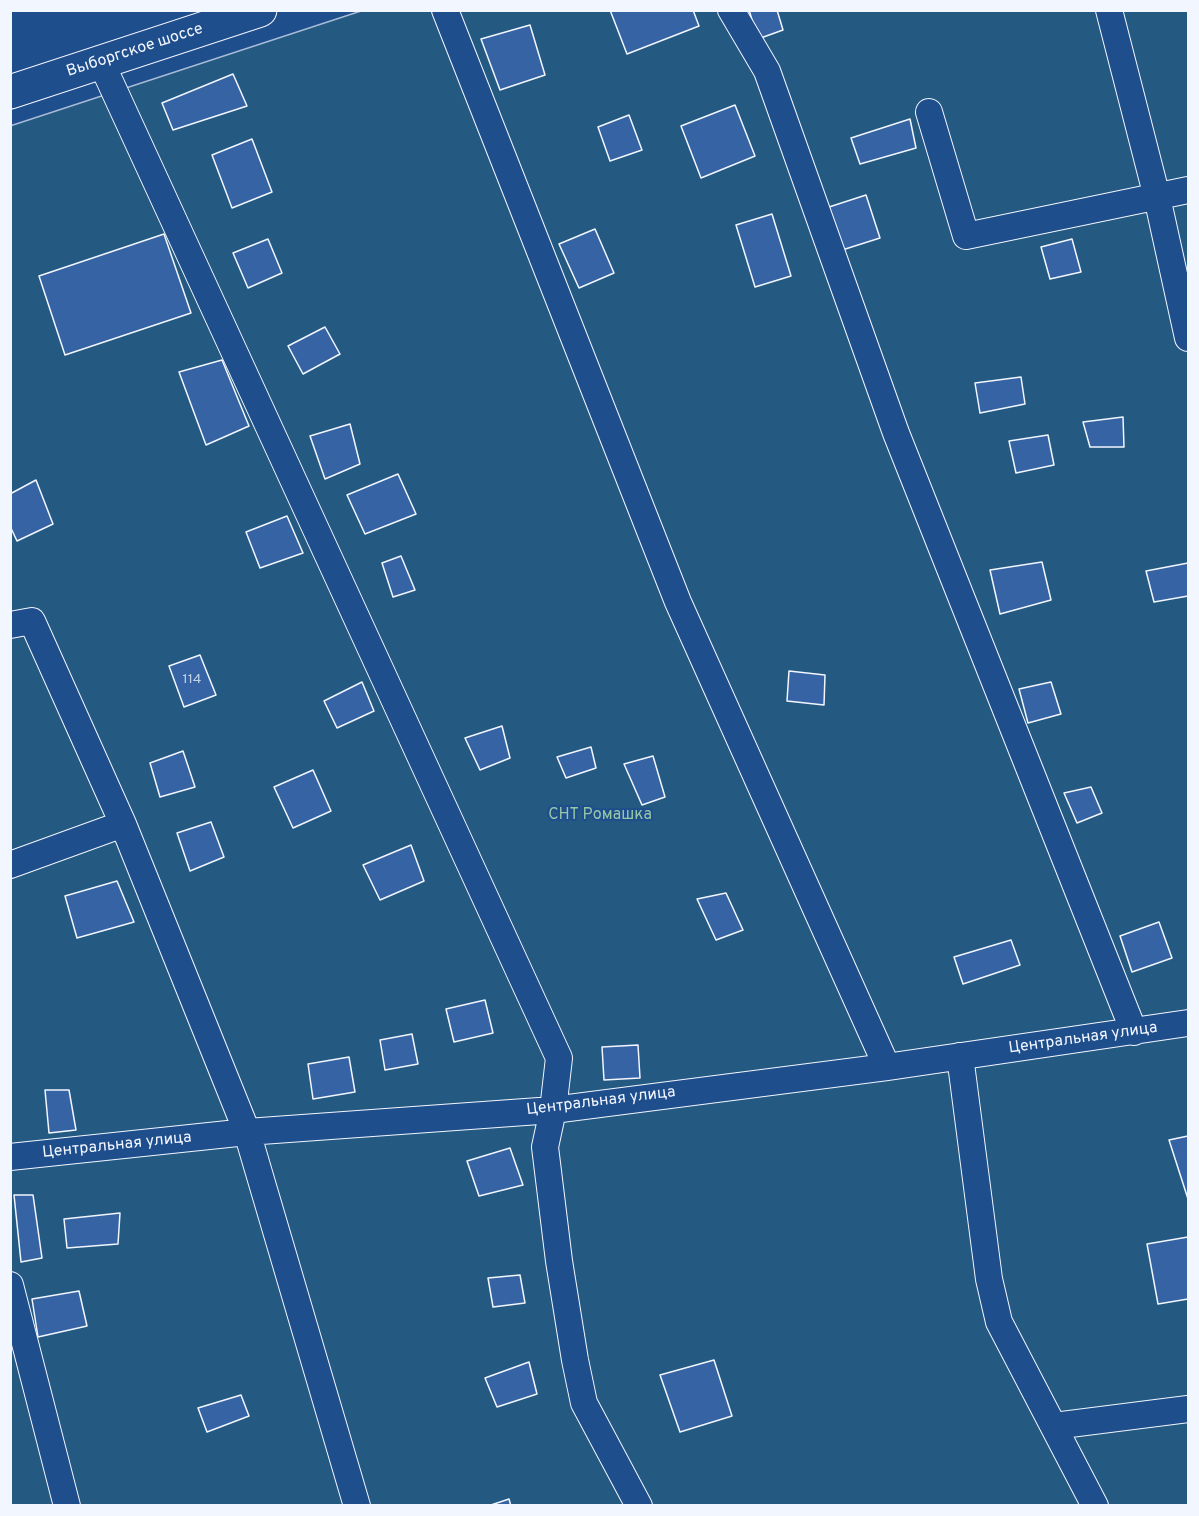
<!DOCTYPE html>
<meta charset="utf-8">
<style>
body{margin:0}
#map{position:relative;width:1199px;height:1516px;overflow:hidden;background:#1f4e8c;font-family:Overpass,sans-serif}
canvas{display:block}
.frame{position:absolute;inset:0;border:12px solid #f2f6ff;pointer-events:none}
</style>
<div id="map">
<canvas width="1199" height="1516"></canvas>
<div class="frame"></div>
</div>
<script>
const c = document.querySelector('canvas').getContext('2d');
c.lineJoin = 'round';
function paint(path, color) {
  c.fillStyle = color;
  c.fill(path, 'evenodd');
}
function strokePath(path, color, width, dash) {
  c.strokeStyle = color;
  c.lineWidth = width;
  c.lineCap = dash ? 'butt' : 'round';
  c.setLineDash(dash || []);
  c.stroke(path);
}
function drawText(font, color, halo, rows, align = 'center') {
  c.font = font + ' Overpass,sans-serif';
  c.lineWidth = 4.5;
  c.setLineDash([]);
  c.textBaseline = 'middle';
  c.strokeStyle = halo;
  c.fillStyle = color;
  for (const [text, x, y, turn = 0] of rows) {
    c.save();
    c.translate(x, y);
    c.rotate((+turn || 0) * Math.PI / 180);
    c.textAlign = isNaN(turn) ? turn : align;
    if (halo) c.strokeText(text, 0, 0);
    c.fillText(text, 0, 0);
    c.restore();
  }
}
const green = new Path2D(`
 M361,11h827v1494h-1177l-1,-1379z`);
paint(green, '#245a82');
strokePath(green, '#a8bbd7', 1.5);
const building = new Path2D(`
 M610,10h83l6,16 -72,28z
 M749,10h28l6,20 -25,9z
 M530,25l15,50 -45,15 -19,-51z
 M233,74l14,32 -74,24 -11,-27z
 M735,105l20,51 -54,22 -20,-52z
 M629,115l13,35 -32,11 -12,-34z
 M910,119l6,29 -56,16 -9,-26z
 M252,139l20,53 -40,16 -20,-53z
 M866,195l14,43 -41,13 -13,-43z
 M772,214l19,62 -36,11 -19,-62z
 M595,229l19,44 -35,15 -20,-44z
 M164,234l27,79 -126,42 -26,-79z
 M268,239l14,34 -34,15 -15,-35z
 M1072,239l9,33 -31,7 -9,-32z
 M325,327l15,27 -37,20 -15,-28z
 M222,360l27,66 -43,19 -27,-73z
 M1021,377l4,27 -45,9 -5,-30z
 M1123,417l1,30h-34l-7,-25z
 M350,424l10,40 -35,15 -15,-43z
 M1048,435l6,30 -38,8 -7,-32z
 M398,474l18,40 -51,20 -18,-39z
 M36,480l17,44 -36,17 -7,-15v-32z
 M287,516l16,37 -43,15 -14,-36z
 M401,556l14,34 -22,7 -11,-34z
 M1042,562l9,38 -51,14 -10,-44z
 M1188,563v33l-34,6 -8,-31z
 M200,655l16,40 -32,12 -15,-41z
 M789,671l36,4 -1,30 -37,-4z
 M362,682l12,29 -37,17 -13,-27z
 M1051,682l10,32 -33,9 -9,-34z
 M502,726l8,32 -30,12 -15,-32z
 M591,747l5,21 -30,10 -9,-21z
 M183,751l12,36 -35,10 -10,-34z
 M653,756l12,41 -23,8 -18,-41z
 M313,770l18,41 -38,17 -19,-41z
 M1091,787l11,26 -25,10 -13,-30z
 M211,822l13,35 -34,14 -13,-38z
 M411,845l13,36 -44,19 -17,-35z
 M117,881l17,41 -57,16 -12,-42z
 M726,893l17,37 -27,10 -19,-41z
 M1159,922l13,36 -40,14 -12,-36z
 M1011,940l9,25 -57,19 -9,-27z
 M485,1000l8,33 -39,9 -8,-33z
 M412,1034l6,30 -33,6 -5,-30z
 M638,1045l2,33 -36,2 -2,-33z
 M349,1057l6,35 -42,7 -5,-35z
 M45,1090h24l7,40 -27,3z
 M1188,1136v63l-19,-59z
 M510,1148l13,37 -44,11 -12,-35z
 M14,1195h19l9,63 -21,4z
 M120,1213l-2,31 -51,4 -3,-29z
 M1188,1237v62l-30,5 -11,-60z
 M520,1275l5,28 -32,4 -5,-29z
 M79,1291l8,35 -49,11 -6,-38z
 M714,1360l18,56 -52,16 -20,-57z
 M529,1362l8,32 -40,13 -12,-29z
 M241,1395l8,21 -42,16 -9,-24z
 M509,1499l2,7h-23z`);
paint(building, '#3563a3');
strokePath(building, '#f2f6ff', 1.5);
const minor = new Path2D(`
 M445,10l233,592 209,465
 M731,10l36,61 129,362 238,599
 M1109,10l48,187 31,141
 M101,62l458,996 -6,52 -8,37 14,114 16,99 9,43 55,103
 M929,112l37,124 222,-46
 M10,625l22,-4 91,203 124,308 110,374
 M10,865l113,-41
 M960,1056l29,223 10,43 96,184
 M10,1157l237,-25 306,-22 334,-43 301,-44
 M10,1285l57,221
 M1054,1426l134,-17`);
const primary = new Path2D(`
 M10,92l250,-82`);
strokePath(minor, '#f2f6ff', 28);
strokePath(primary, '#f2f6ff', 35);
strokePath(minor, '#1f4e8c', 26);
strokePath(primary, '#1f4e8c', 33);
drawText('14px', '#c3d1e8', null, [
 ["114",192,680]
]);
drawText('16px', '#f2f6ff', '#1f4e8c', [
 ["Выборгское шоссе",135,51,-18],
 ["Центральная улица",1083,1039,-8],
 ["Центральная улица",601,1102,-7],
 ["Центральная улица",117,1146,-6]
]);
drawText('16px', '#97c8a6', '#1f4e8c', [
 ["СНТ Ромашка",600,816]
]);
</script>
